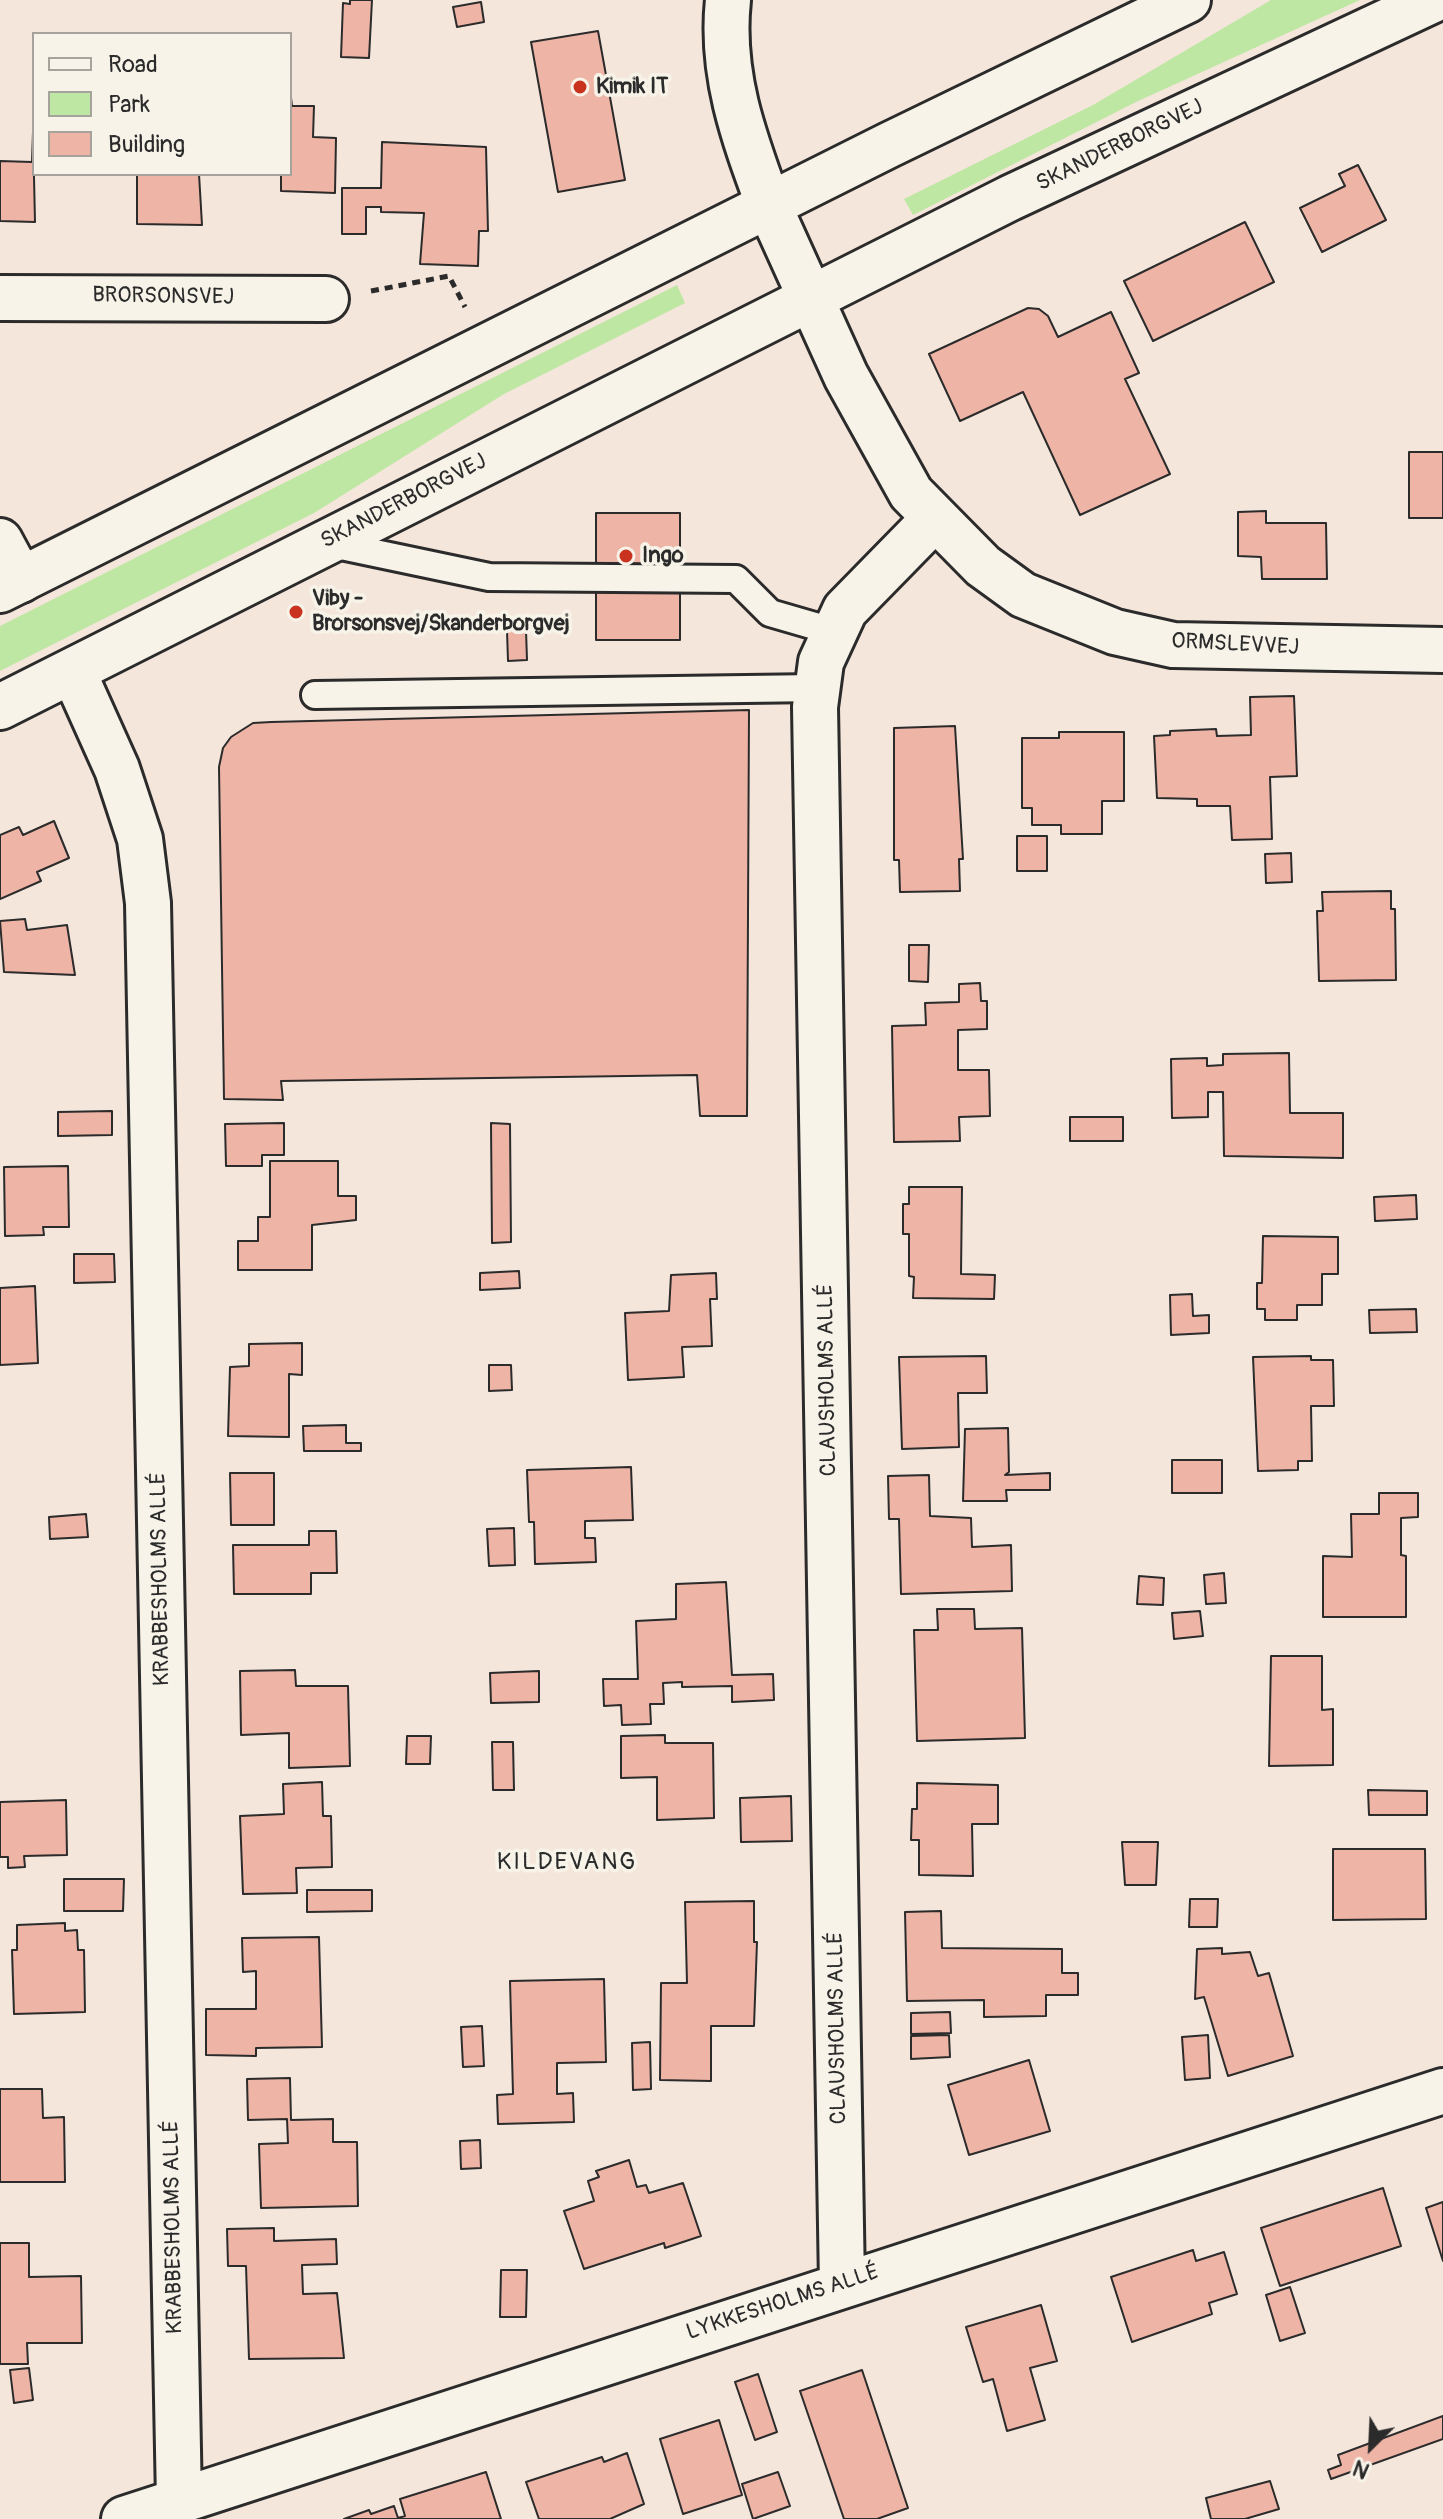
<!DOCTYPE html>
<meta charset="utf-8">
<style>
body{margin:0}
#map{position:relative;width:1443px;height:2519px;overflow:hidden;background:#f5e6db;font-family:Pangolin,sans-serif}
canvas{display:block}
.legend{position:absolute;left:32px;top:32px;width:260px;height:144px;box-sizing:border-box;background:#f7f3e8;border:2px solid #a5a39c;margin:0;padding:10px 14px;list-style:none;font-size:24px;color:#2b2b2b}
.legend li{display:flex;align-items:center;gap:16px;height:40px}
.legend b{width:40px;border:2px solid #a5a39c}
.north{position:absolute;left:1331px;top:2407px;width:80px;height:80px;-webkit-text-stroke:6px #f7f3e8;paint-order:stroke;rotate:204deg;font-size:22px;font-weight:700;line-height:32px;text-align:center;color:#2b2b2b}
.north::after{content:'';display:block;margin:auto;width:28px;height:36px;background:#2b2b2b;clip-path:polygon(50% 0,100% 100%,50% 72%,0 100%)}
</style>
<div id="map">
<canvas width="1443" height="2519"></canvas>
<ul class="legend">
<li><b style="height:10px;background:#f7f3e8"></b>Road</li>
<li><b style="height:22px;background:#bee7a3"></b>Park</li>
<li><b style="height:22px;background:#eeb4a6"></b>Building</li>
</ul>
<div class="north">N</div>
</div>
<script>
const c = document.querySelector('canvas').getContext('2d');
c.lineJoin = 'round';
function paint(path, color) {
  c.fillStyle = color;
  c.fill(path, 'evenodd');
}
function strokePath(path, color, width, dash) {
  c.strokeStyle = color;
  c.lineWidth = width;
  c.lineCap = dash ? 'butt' : 'round';
  c.setLineDash(dash || []);
  c.stroke(path);
}
function drawText(font, color, halo, rows, align = 'center') {
  c.font = font + ' Pangolin,sans-serif';
  c.lineWidth = 7;
  c.setLineDash([]);
  c.textBaseline = 'middle';
  c.strokeStyle = halo;
  c.fillStyle = color;
  for (const [text, x, y, turn = 0] of rows) {
    c.save();
    c.translate(x, y);
    c.rotate((+turn || 0) * Math.PI / 180);
    c.textAlign = isNaN(turn) ? turn : align;
    if (halo) c.strokeText(text, 0, 0);
    c.fillText(text, 0, 0);
    c.restore();
  }
}
paint(new Path2D(`
 M1271,0h89l-224,102 -223,113 -9,-16 189,-94z
 M677,285l8,18 -181,91 -190,119 -314,158v-45z`), '#bee7a3');
const building = new Path2D(`
 M350,0h22l-3,58 -28,-1 2,-54 7,1z
 M481,2l3,20 -27,5 -4,-20z
 M598,31l27,149 -67,12 -27,-150z
 M290,89l2,17h22l-1,31 23,1 -1,55 -54,-2v-17h9z
 M33,132l2,90 -35,-1v-60l32,1z
 M382,142l104,5 2,84h-9l-1,35 -58,-2 4,-51 -43,-1v-5h-15v27h-24v-46h39z
 M1358,165l28,55 -64,32 -22,-44 45,-22 -6,-12z
 M137,174h62l3,51 -65,-1z
 M1245,222l29,60 -121,59 -29,-60z
 M1028,308l11,1 9,7 10,21 53,-25 28,61 -14,6 45,95 -90,41 -57,-123 -63,29 -31,-67z
 M1409,452h34v66h-34z
 M1266,511v12h60l1,56h-65l-1,-22 -23,-1v-44z
 M596,513h84v127h-84z
 M526,630l1,30 -19,1 -1,-30z
 M1294,696l3,80 -27,1 2,62 -40,1 -2,-34h-33v-7l-40,-1 -3,-62 16,-1v-4l46,-2 1,7 34,-1 -1,-38z
 M749,710l-2,406h-47l-3,-41 -416,6 2,19 -59,-1 -5,-332 4,-19 8,-11 22,-14 18,-1z
 M955,726l8,133h-4l1,32 -60,1 -1,-32h-5v-132z
 M1059,732h65v69h-22v33h-41v-9h-29v-17h-10v-70h37z
 M54,821l15,37 -32,14 4,9 -41,18v-64l19,-8 4,8z
 M1017,836h30v35h-30z
 M1291,853l1,29 -26,1 -1,-29z
 M1391,891v18h4l1,71 -77,1 -2,-70h6l-1,-19z
 M25,919l2,11 40,-5 8,50 -71,-3 -4,-51z
 M909,945h20l-1,37 -19,-1z
 M980,983l1,18h6v28l-29,1v40h31l1,46 -31,1 1,24 -66,1 -2,-116 34,-1 -1,-22 34,-1v-18z
 M1289,1053l1,60h53v45l-119,-2 -1,-64h-15v25l-36,1 -1,-59 36,-1v8l16,-1v-11z
 M112,1111v24l-54,1v-24z
 M1070,1117h53v24h-53z
 M284,1123v32h-22v11h-36l-1,-42z
 M491,1123l19,1 1,118 -19,1z
 M270,1161h68v35h18v24l-44,5v45h-74v-29h20v-24h12z
 M68,1166l1,61h-26l1,8 -39,1 -1,-69z
 M909,1187h53l-1,87 34,1 -1,24 -81,-1 1,-21 -5,-1v-42h-6v-30h6z
 M1416,1195l1,24 -42,2 -1,-24z
 M1263,1236l75,1v37h-16v31h-25v15h-32v-11h-8v-26h5z
 M74,1254h40l1,28 -41,1z
 M519,1271l1,17 -40,2v-17z
 M716,1273l1,26h-7l2,47 -30,1 2,30 -56,3 -3,-67 44,-2 2,-36z
 M35,1286l3,77 -38,2v-77z
 M1192,1294l1,22 16,-1v18l-38,2 -1,-40z
 M1416,1309l1,23 -47,1 -1,-23z
 M302,1343v32l-13,-1v63l-61,-1 2,-69 19,-1v-22z
 M986,1356l1,37h-29l1,54 -57,2 -3,-92z
 M1311,1356v4h22l1,46h-23l1,55h-14v9l-40,1 -5,-114z
 M489,1365h22l1,25 -23,1z
 M346,1425v18h15v8h-57l-1,-25z
 M1008,1428l1,44 -4,3 45,-2v17h-44l1,11h-44l2,-72z
 M1172,1460h50v33h-50z
 M631,1467l2,53 -48,1v17h10l1,24 -61,2 -1,-42h-5l-2,-52z
 M230,1473h44v52h-43z
 M929,1475l1,41 41,2 1,29 39,-2 1,46 -111,3 -2,-75h-10l-1,-43z
 M1379,1493h39v24l-17,1v37l5,1v61h-83v-61l29,1 -1,-43h28z
 M86,1514l2,23 -38,2 -1,-22z
 M514,1528l1,37 -26,1 -2,-37z
 M309,1531h27l1,42h-26v21h-77l-1,-49h76z
 M1224,1573l2,30 -20,1 -2,-29z
 M1139,1576l25,2 -1,27 -26,-1z
 M726,1582l6,93 41,-1 1,26 -42,2v-16l-50,1v-5l-19,1 1,21h-14l1,20 -29,1 -1,-20 -17,1 -1,-27h35l-2,-58 40,-2v-35z
 M937,1609h37l1,20 47,-1 3,110 -108,3 -3,-111h24z
 M1200,1611l3,25 -29,3 -2,-26z
 M1271,1656h51v54l11,-1v56l-64,1z
 M295,1670l1,16h52l2,80 -61,2v-35l-48,2 -1,-64z
 M539,1671v31l-48,1 -1,-30z
 M665,1735v8h48l1,75 -57,2v-43l-36,1v-42z
 M407,1736h24l-1,28h-24z
 M492,1742h21l1,48h-21z
 M322,1782l1,34h8l1,51 -36,1 1,25 -54,1 -3,-78 44,-2 -1,-30z
 M917,1783l81,2v39h-26l1,52 -54,-1v-35h-8l1,-31h5z
 M1368,1790l59,1v24h-58z
 M791,1796l1,45 -51,1 -1,-44z
 M66,1800l1,55 -43,1 1,11 -17,1v-11h-8v-55z
 M1122,1842h36l-2,43h-31z
 M1333,1849h92l1,70 -93,1z
 M64,1879h60l-1,32h-59z
 M307,1890h65v21l-65,1z
 M1190,1899h28l-1,28h-28z
 M754,1901v41h3l-3,84h-43v55l-51,-1 1,-97h26l-2,-81z
 M941,1911l1,37 120,1v24h16v22h-32v21l-62,1v-17l-77,1 -2,-89z
 M65,1923v8l12,-1 1,20h6l1,62 -71,2 -2,-64h5v-25z
 M319,1937l3,110 -66,1v8l-50,-1v-46h50v-38l-13,1 -1,-34z
 M1222,1948v6l28,-2 8,24 11,-3 24,83 -65,20 -24,-79 -9,2 2,-50z
 M604,1979l2,83 -49,1v31l16,-1 1,29 -76,2 -1,-29 16,-1 -3,-113z
 M950,2012l1,21 -40,1v-21z
 M482,2026l2,40 -21,1 -2,-40z
 M949,2035l1,22 -39,2v-23z
 M1208,2035l2,43 -25,2 -3,-43z
 M650,2042l1,47 -18,1 -1,-47z
 M1029,2060l21,71 -81,24 -21,-70z
 M290,2078l1,42 42,-1v23h24l1,64 -97,2 -2,-64 29,-1 -1,-24 -39,1 -1,-41z
 M0,2089h42l1,29 21,-1 1,65h-65z
 M480,2140l1,28 -20,1 -1,-28z
 M629,2160l8,27 9,-2 3,8 34,-10 18,53 -36,12 -1,-5 -80,26 -20,-58 30,-10 -6,-20 11,-4 -3,-6z
 M1383,2188l18,58 -121,40 -19,-58z
 M1443,2202v59l-17,-53z
 M274,2228v13l62,-2 1,25 -35,1 1,29 34,-1 7,65 -95,1 -3,-93h-18l-1,-37z
 M0,2243h29v34l52,-1 1,67h-55l1,21h-28z
 M1193,2250l3,11 28,-9 13,42 -28,9 3,11 -80,28 -21,-65z
 M501,2270h26l-1,47h-26z
 M1290,2287l15,46 -25,8 -14,-46z
 M1041,2305l16,56 -27,7 15,52 -38,11 -14,-52 -10,3 -17,-55z
 M29,2368l4,32 -19,3 -4,-33z
 M862,2370l46,138 -31,11h-33l-44,-128z
 M758,2374l19,58 -22,8 -20,-58z
 M1443,2416v23l-112,40 -3,-9 13,-5 -3,-10z
 M719,2420l23,75 -59,19 -23,-75z
 M627,2453l17,51 -34,15h-71l-13,-37 76,-25 2,5z
 M486,2472l15,47h-157l25,-9 2,4 23,-8 4,12 7,-2 -5,-17z
 M778,2472l12,34 -37,13 -11,-35z
 M1270,2481l9,28 -34,10h-34l-5,-21z`);
paint(building, '#eeb4a6');
strokePath(building, '#2b2b2b', 2);
const lane = new Path2D(`
 M327,543l162,34 247,2 34,34 62,18
 M315,695l502,-7`);
const street = new Path2D(`
 M728,0c-8,74 16,138 41,206
 M0,298l326,1
 M0,541l21,39
 M73,671l44,98 23,70 8,64 31,1598
 M842,2284l-27,-1577 6,-45 24,-52 89,-91
 M124,2519l1319,-428`);
const secondary = new Path2D(`
 M769,206l77,170 65,117 72,73 40,29 92,37 58,13 270,5
 M0,590l889,-445 299,-145
 M0,707l1010,-509 423,-198`);
strokePath(lane, '#2b2b2b', 32);
strokePath(street, '#2b2b2b', 50);
strokePath(secondary, '#2b2b2b', 50);
strokePath(new Path2D(`
 M371,291l78,-15 16,31`), '#2b2b2b', 5, [8, 6]);
strokePath(lane, '#f7f3e8', 26);
strokePath(street, '#f7f3e8', 44);
strokePath(secondary, '#f7f3e8', 44);
for (const [x, y, r, color] of [
 [580,87,8,"#c8321e"],
 [626,556,8,"#c8321e"],
 [296,612,8,"#c8321e"]
]) {
  const dot = new Path2D();
  dot.arc(x, y, r, 0, 2 * Math.PI);
  c.fillStyle = color;
  c.fill(dot);
  strokePath(dot, '#f7f3e8', 3);
}
drawText('bold 22px', '#2b2b2b', '#f7f3e8', [
 ["Kimik IT",596,87],
 ["Ingo",642,556],
 ["Viby -",312,599],
 ["Brorsonsvej/Skanderborgvej",312,624]
], 'left');
drawText('22px', '#2b2b2b', '#f7f3e8', [
 ["SKANDERBORGVEJ",1120,146,-26],
 ["BRORSONSVEJ",163,297,1],
 ["SKANDERBORGVEJ",404,502,-27],
 ["ORMSLEVVEJ",1235,645,3],
 ["CLAUSHOLMS ALLÉ",828,1380,-91],
 ["KRABBESHOLMS ALLÉ",161,1579,-91],
 ["CLAUSHOLMS ALLÉ",838,2028,-91],
 ["KRABBESHOLMS ALLÉ",174,2227,-91],
 ["LYKKESHOLMS ALLÉ",783,2303,-18]
]);
c.letterSpacing = '2px';
drawText('24px', '#2b2b2b', '#f7f3e8', [
 ["KILDEVANG",567,1863]
]);
c.letterSpacing = '0px';
</script>
